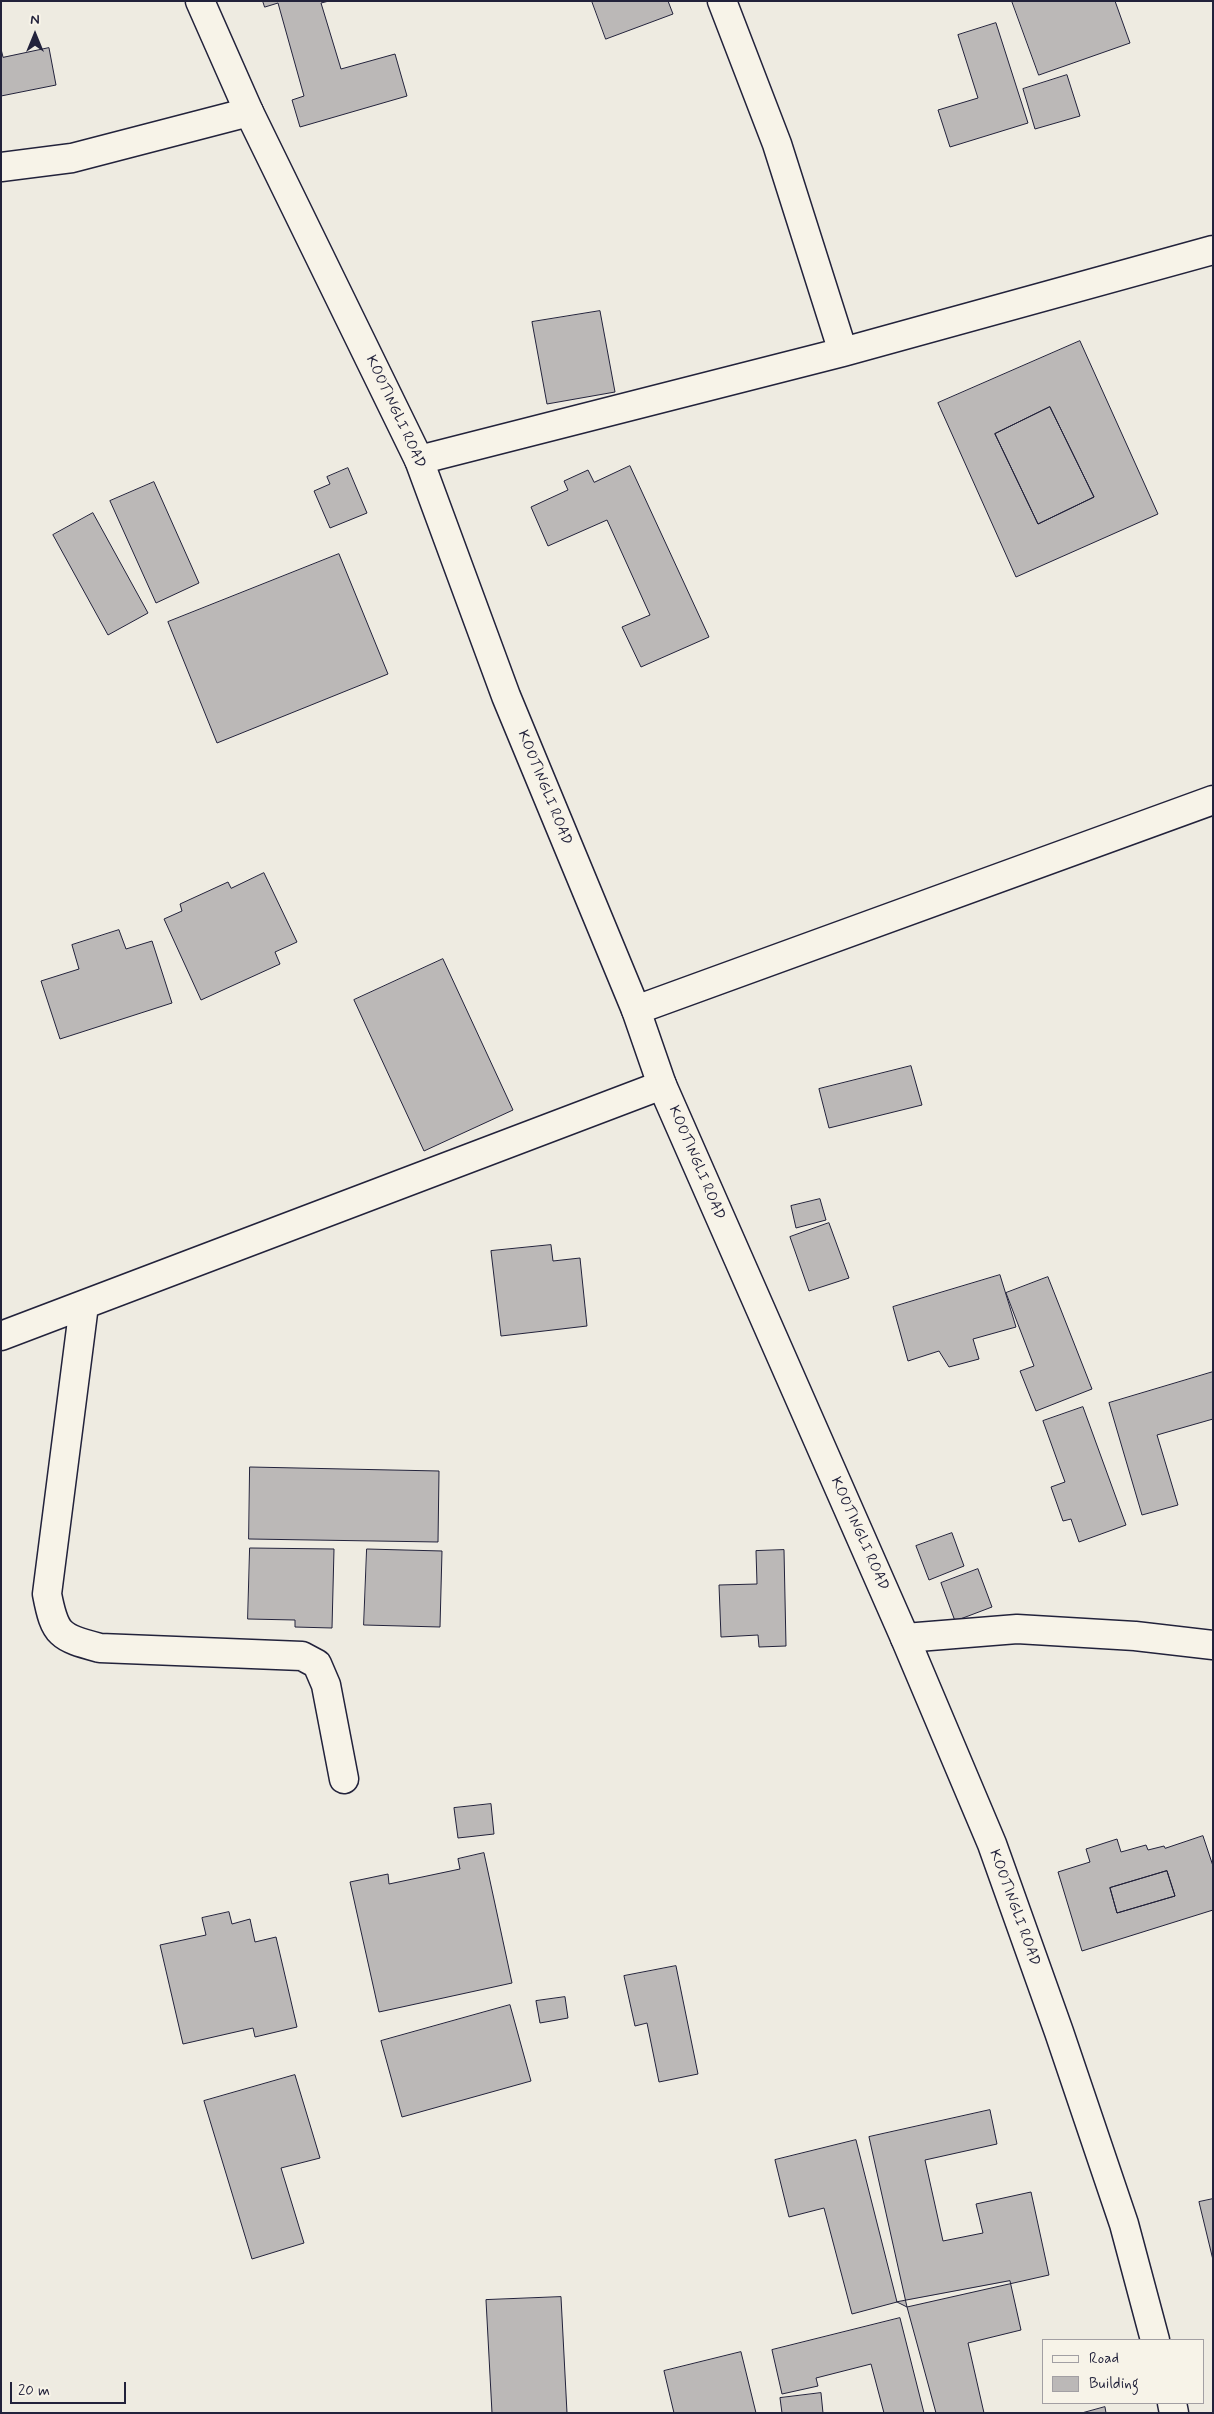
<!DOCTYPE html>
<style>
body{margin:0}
#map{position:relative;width:1214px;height:2414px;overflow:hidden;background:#eeebe1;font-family:Mynerve,sans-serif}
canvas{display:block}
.frame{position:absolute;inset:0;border:2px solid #22223b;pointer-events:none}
.legend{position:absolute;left:1042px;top:2339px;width:162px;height:65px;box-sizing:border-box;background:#f7f3e8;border:1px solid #a29fa3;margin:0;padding:6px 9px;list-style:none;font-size:15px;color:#22223b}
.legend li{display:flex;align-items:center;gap:10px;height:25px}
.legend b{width:25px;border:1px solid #a29fa3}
.north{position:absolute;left:10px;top:10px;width:50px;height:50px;-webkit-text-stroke:4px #f7f3e8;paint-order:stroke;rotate:0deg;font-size:14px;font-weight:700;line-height:20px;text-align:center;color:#22223b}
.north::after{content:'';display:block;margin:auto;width:18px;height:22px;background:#22223b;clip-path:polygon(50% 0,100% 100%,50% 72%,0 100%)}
.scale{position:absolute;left:10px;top:2382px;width:116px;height:22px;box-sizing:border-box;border:2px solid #22223b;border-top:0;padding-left:6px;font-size:15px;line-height:18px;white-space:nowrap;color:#22223b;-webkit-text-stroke:4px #f7f3e8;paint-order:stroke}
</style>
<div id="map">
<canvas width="1214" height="2414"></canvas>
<div class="frame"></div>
<ul class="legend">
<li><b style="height:6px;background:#f7f3e8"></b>Road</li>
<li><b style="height:14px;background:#bbb8b7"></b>Building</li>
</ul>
<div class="north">N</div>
<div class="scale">20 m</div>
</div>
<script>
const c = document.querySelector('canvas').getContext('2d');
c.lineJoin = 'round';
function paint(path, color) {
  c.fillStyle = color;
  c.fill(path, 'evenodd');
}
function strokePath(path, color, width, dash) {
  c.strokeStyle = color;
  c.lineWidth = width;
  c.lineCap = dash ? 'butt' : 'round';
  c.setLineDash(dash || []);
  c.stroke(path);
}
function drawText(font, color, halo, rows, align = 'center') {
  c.font = font + ' Mynerve,sans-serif';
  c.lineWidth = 5;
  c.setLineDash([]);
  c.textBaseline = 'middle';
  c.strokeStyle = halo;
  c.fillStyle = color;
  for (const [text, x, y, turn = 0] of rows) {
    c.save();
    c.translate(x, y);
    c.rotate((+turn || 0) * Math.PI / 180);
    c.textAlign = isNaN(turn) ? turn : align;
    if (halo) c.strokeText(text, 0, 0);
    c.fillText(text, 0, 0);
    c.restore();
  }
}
const building = new Path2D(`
 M263,1h66l-8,2 20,66 54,-15 12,42 -107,31 -8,-27 12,-4 -26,-93 -13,4z
 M592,1h76l5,13 -67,25z
 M1012,1h103l15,42 -91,32z
 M996,23l32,100 -78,24 -12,-37 40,-12 -20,-63z
 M49,48l7,37 -55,11v-47l2,8z
 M1067,75l13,41 -45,13 -12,-40z
 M600,311l15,81 -68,12 -15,-82z
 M1080,341l78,173 -142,63 -78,-174zM1050,407l44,90 -56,27 -43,-90z
 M1050,407l44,90 -56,27 -43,-90z
 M630,466l79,171 -68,30 -19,-40 28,-12 -43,-95 -59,26 -17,-39 37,-17 -4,-9 24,-11 6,12z
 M348,468l19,45 -37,15 -16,-37 16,-7 -3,-7z
 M154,482l45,101 -43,20 -46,-102z
 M93,513l55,100 -40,22 -55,-100z
 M339,554l49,120 -171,69 -49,-121z
 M264,873l33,69 -22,10 5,12 -79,36 -37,-81 18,-8 -2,-7 48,-22 3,6z
 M119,930l7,19 26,-8 20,62 -112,36 -19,-58 38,-12 -7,-24z
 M443,959l70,151 -89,41 -70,-151z
 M911,1066l11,39 -93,23 -10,-39z
 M820,1199l6,21 -30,8 -5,-22z
 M829,1223l20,55 -40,13 -19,-54z
 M551,1245l2,16 27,-3 7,68 -86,10 -10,-85z
 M1000,1275l16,52 -43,12 6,20 -30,8 -10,-16 -31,10 -15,-54z
 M1048,1277l44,112 -56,22 -16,-40 14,-5 -28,-73z
 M1213,1372v47l-56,16 21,70 -36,10 -33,-112z
 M1083,1407l43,118 -47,17 -8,-23 -8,2 -12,-34 14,-5 -22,-61z
 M250,1467l189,4 -1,71 -189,-3z
 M952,1533l12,33 -35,14 -13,-34z
 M250,1548l84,1 -2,79 -37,-1v-7l-47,-1z
 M367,1549l75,2 -2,76 -76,-2z
 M784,1550l2,96 -27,1 -1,-12 -37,2 -2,-52 38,-1 -1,-33z
 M978,1569l14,38 -37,14 -14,-38z
 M491,1804l3,30 -36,4 -4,-30z
 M1203,1836l10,30v44l-131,41 -24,-79 32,-10 -4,-13 31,-10 4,13 25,-7 2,5 16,-4 1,2zM1167,1871l8,25 -58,17 -7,-25z
 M484,1853l28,130 -133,29 -29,-130 38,-8 1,10 71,-15 -2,-10z
 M1167,1871l8,25 -58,17 -7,-25z
 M229,1912l3,12 18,-5 5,23 21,-5 21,90 -42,10 -2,-9 -70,16 -23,-99 46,-10 -4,-17z
 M676,1966l22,108 -39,8 -12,-59 -12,3 -11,-50z
 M565,1997l3,21 -28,5 -4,-22z
 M510,2005l21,76 -129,36 -21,-76z
 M295,2075l25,83 -39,10 23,75 -52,16 -48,-158z
 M990,2110l7,34 -72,16 18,81 40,-8 -7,-29 55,-12 18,83 -142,32 -38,-170z
 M856,2140l41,162 -45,12 -28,-106 -35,9 -14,-57z
 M1213,2199v61l-14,-58z
 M1010,2281l11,49 -53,13 16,70h-48l-29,-106 -10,-5z
 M561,2297l6,116h-75l-6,-113z
 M900,2318l24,95h-40l-13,-49 -55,14 2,8 -36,8 -10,-44z
 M741,2352l15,61h-82l-10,-42z
 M821,2393l2,20h-41l-2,-15z
 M1105,2407l1,6h-24z`);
paint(building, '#bbb8b7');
strokePath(building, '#22223b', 1);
const street = new Path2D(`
 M722,1l55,143 66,208
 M1,167l71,-9 177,-46
 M419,460l424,-108 370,-102
 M636,1010l577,-210
 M84,1305l-37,289c8,42 13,43 53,54l202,8 15,8 9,21 18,94
 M1,1336l661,-251
 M905,1638l112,-9 118,7 78,9`);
const secondary = new Path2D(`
 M200,1l49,111 170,348 87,236 130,314 26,75 243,553 87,206 67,188 65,192 31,116
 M1172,2403l2,10`);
strokePath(street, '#22223b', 31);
strokePath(secondary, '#22223b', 31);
strokePath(street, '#f7f3e8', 28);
strokePath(secondary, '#f7f3e8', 28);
drawText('15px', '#22223b', '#f7f3e8', [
 ["KOOTINGLI ROAD",395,412,65],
 ["KOOTINGLI ROAD",544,788,68],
 ["KOOTINGLI ROAD",696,1163,67],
 ["KOOTINGLI ROAD",859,1534,66],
 ["KOOTINGLI ROAD",1014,1908,70]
]);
</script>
